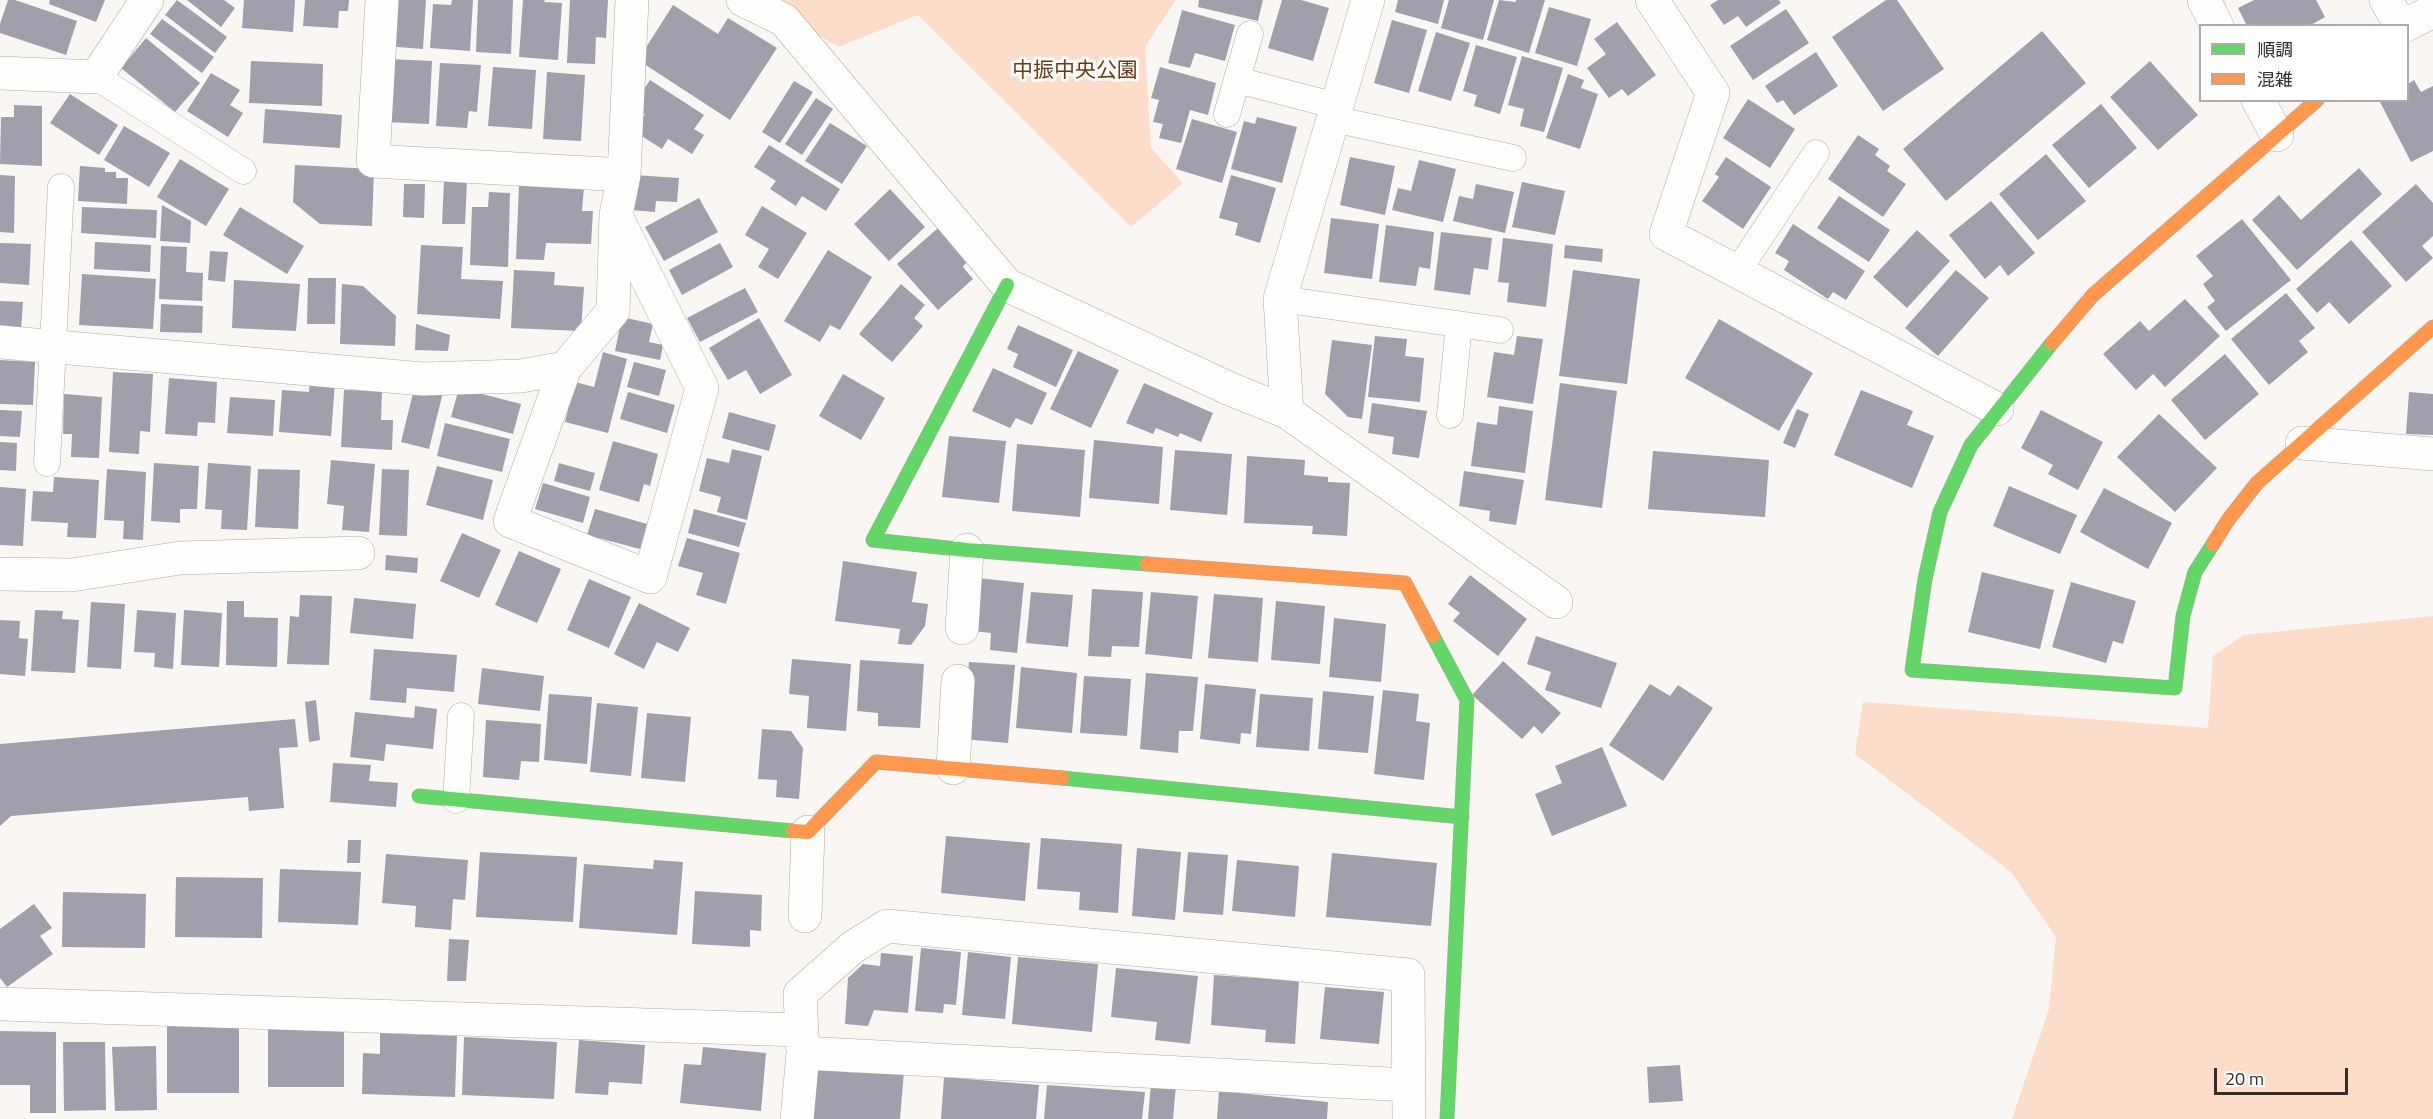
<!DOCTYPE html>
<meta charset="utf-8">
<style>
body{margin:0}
#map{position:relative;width:2433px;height:1119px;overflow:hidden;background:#faf6f3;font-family:"Titillium Web","Noto Sans JP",sans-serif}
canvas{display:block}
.legend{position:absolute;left:2199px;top:24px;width:210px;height:78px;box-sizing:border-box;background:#fff;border:2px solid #aeaba9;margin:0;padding:8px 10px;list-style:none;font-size:18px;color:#342d28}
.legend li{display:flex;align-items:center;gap:12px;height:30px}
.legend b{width:30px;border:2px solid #aeaba9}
.scale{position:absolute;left:2214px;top:1068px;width:134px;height:27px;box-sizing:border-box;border:3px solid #342d28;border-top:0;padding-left:8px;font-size:18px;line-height:21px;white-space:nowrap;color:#342d28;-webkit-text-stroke:4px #fff;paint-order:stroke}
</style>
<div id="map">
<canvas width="2433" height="1119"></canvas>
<ul class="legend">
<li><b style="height:8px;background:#63d668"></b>順調</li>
<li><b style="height:8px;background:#ff974d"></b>混雑</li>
</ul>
<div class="scale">20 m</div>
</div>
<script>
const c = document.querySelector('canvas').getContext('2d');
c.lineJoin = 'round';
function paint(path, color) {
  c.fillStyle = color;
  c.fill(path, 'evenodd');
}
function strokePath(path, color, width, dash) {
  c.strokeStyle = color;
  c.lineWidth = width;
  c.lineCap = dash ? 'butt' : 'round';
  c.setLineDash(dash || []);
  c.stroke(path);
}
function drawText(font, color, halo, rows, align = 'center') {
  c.font = font + ' "Titillium Web","Noto Sans JP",sans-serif';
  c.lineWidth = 6;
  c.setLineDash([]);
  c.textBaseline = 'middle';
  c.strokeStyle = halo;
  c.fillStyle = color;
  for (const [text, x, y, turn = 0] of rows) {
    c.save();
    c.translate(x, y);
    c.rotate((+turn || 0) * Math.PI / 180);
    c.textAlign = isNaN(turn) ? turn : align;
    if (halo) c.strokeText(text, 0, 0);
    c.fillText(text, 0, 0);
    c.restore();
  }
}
paint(new Path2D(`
 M762,0h414l-31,47 6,101 32,35 -52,44 -213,-212 -80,32z
 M2433,616v503h-421l37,-110 7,-72 -45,-65 -156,-118 8,-52 345,26 5,-72 31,-21z`), '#fcddc9');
paint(new Path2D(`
 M8,0h7l62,21 -11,34 -66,-22v-9z
 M50,0h55l-9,22 -47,-18z
 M177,0l50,37 -12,16 -50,-38z
 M187,0h37l11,8 -14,19z
 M244,0h51l-2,32 -51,-4z
 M305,0h44l-1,11h-9l-1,17 -35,-2z
 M394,0h32l-3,49 -38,-3z
 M452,0h21l-3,51 -40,-3 3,-44 18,1z
 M478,0h35l-2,54 -35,-2z
 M523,0h22l-1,2 18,1 -4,57 -39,-3z
 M570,0h38l-2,38 -10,-1 -1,27 -28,-1z
 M1199,0h64l-5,21 -60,-14z
 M1282,0h19l28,8 -16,53 -45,-13z
 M1398,0h46l-6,24 -43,-12z
 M1449,0h45l-11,40 -42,-12z
 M1499,0l17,2v-2h29l-16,53 -42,-13z
 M1718,0h61l2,3 -35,24 -8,-11 -14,9 -14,-20z
 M1886,0h11l47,69 -61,42 -51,-74z
 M2254,0h62l9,17 -16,9h-62l-9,-18z
 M673,5l45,29 10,-16 49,30 -47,72 -92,-60z
 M1549,7l42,12 -14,47 -42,-13z
 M1786,9l23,34 -56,37 -23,-34z
 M1182,10l53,15 -10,36 -30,-8 -5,15 -22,-5z
 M162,19l52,38 -12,16 -52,-39z
 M1392,20l35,10 -18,63 -35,-10z
 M1617,22l39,53 -28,21 -6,-7 -13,9 -22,-30 19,-14 -12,-15z
 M2042,31l44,52 -140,118 -43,-52z
 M1436,32l34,11 -19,58 -33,-10z
 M146,38l54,45 -25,29 -54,-44z
 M1476,45l41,12 -17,57 -26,-8 3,-11 -14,-4z
 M1816,52l22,34 -44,29 -11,-15 -6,3 -12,-17z
 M1522,56l41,12 -19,64 -24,-6 4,-17 -16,-4z
 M388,59l44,2 -3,63 -44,-2z
 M251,61l72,3 -1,42 -73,-3z
 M2150,61l48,54 -40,35 -48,-53z
 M440,63l41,2 -4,47 -8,-1 -2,17 -31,-2z
 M493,67l43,3 -4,59 -44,-3z
 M1160,67l56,16 -8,32 -18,-5 -9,33 -22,-5 4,-14 -10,-2 6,-22 -8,-2z
 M547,72l38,3 -4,66 -38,-2z
 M211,73l29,17 -10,15 13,8 -15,24 -41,-26z
 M1568,74l16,6 -3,8 17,6 -18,55 -34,-11z
 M650,80l54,35 -10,14 10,6 -12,19 -24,-15 -6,10 -28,-18 11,-17 -12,-8z
 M2414,80l7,12 12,-6v65l-22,11 -32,-62h29v-16z
 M794,81l19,11 -33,51 -18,-11z
 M70,94l48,31 -19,30 -49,-32z
 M816,98l17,11 -31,46 -17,-11z
 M1748,99l47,30 -25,39 -47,-30z
 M2101,104l36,44 -48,40 -37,-43z
 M14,105l28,1v60l-42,-2 1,-47h13z
 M265,109l77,6 -2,33 -77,-5z
 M1257,117l40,10 -15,56 -51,-14 13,-48 11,3z
 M1192,119l45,13 -15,51 -46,-14z
 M830,123l37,23 -25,38 -37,-23z
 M124,126l46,27 -21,34 -45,-27z
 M1858,135l21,14 -4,6 15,11 -3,5 19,13 -23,33 -55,-38z
 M769,145l71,44 -14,22 -24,-15 -6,10 -26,-17 6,-8 -22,-14z
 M2046,154l40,47 -48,39 -39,-46z
 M1350,157l45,9 -10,49 -45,-10z
 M1726,157l45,30 -28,42 -41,-28 17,-24 -4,-3z
 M180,159l49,30 -23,37 -49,-29z
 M1419,160l37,9 -13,53 -51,-12 6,-22 13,3z
 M295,165l79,4 -2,57 -52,-2 -27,-22z
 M80,166l25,2v4h11v6h12l-1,26 -49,-3z
 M2359,168l23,26 -85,76 -45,-50 27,-25 22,25z
 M0,175l15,1 -1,57 -14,-1z
 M634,175l45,3 -2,24 -21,-1 -1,11 -24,-2z
 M1231,175l45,13 -16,55 -25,-8 3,-12 -19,-5z
 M444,180l23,1 -2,43h-23z
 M1522,182l43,9 -10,44 -43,-8z
 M404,184h21l-1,34 -21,-1z
 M519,184l65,3 -2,24h11l-2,33 -45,-1 -2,17 -28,-1z
 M1476,184l38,8 -9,41 -52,-12 6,-25 14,3z
 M2416,184l17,19v33l-11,10 11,12 -27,24 -44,-50z
 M890,189l35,38 -36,34 -35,-37z
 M489,192l21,1 -2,74 -38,-2 2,-58h16z
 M1839,196l51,34 -21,32 -52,-34z
 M699,198l19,34 -54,29 -19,-34z
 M1991,201l44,52 -27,23 -8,-11 -15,14 -36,-44z
 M162,205l29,16 -1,22 -30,-2z
 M762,206l45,27 -29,46 -20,-12 11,-18 -24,-14z
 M82,207l75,3 -1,28 -75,-5z
 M240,207l64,39 -17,28 -64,-39z
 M1331,218l48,6 -7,55 -48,-6z
 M2242,219l49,61 -65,51 -19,-24 8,-6 -12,-17 10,-8 -17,-20z
 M1793,224l72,47 -19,29 -13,-8 -5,7 -44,-29 5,-9 -14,-8z
 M1386,225l48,7 -4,37 -11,-2 -3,19 -37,-4z
 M938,228l29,33 -4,6 10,12 -35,31 -41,-46z
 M1917,230l33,31 -43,47 -34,-31z
 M1441,232l51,6 -4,32 -14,-2 -4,27 -36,-5z
 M1503,238l50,6 -7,63 -39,-5 2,-19 -11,-1z
 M2351,240l41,46 -43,38 -20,-22 -12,11 -21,-24z
 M95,242l56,3 -1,27 -56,-3z
 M0,243l31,1 -2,41 -29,-2z
 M720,243l13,24 -51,28 -13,-25z
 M421,245l42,2 -2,32 42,2 -3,38 -83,-5z
 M1565,245l38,4 -1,13 -38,-4z
 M161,246l26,1 -1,25 17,1 -1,28 -43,-2z
 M828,250l44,27 -32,53 -10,-5 -10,17 -36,-21z
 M210,251l18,1 -3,30 -17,-2z
 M514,270l41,2 -1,13 30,2 -3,44 -70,-3z
 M1573,270l67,9 -13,105 -68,-8z
 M1956,270l33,28 -51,58 -33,-28z
 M82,274l74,5 -3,50 -74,-4z
 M308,278h28l-1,46h-28z
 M234,280l66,4 -4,47 -64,-3z
 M342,284l21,2 33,30 -1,30 -55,-2z
 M901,284l24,21 -11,13 9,8 -31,36 -33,-28z
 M745,288l13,24 -58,30 -13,-24z
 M2286,293l29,35 -16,13 9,11 -39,33 -38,-46z
 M2185,299l35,37 -55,51 -12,-13 -17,16 -33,-36 37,-33 9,10z
 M0,301l23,1 -2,28 -21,-2z
 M161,304l42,2 -1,27 -42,-1z
 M622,317l31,7 -4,18 14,3 -3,15 -45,-9z
 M759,318l33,57 -32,19 -14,-24 -18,10 -19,-32z
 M1719,319l94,54 -34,58 -94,-53z
 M416,324l34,11 -2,16 -33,-1z
 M1018,325l55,25 -17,37 -43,-20 5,-13 -11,-5z
 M1375,336l32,3 -2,17 19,2 -4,44 -52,-5z
 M1517,336l26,3 -10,65 -46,-7 7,-45 20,3z
 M1332,340l40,5 -10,74 -14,-2 -23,-23z
 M1078,351l41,19 -28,58 -41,-19z
 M603,352l24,7 -19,74 -43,-11 10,-40 19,5z
 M2225,354l34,40 -54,46 -34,-40z
 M0,360l35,2 -2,43 -33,-1z
 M634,362l32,8 -7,26 -32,-9z
 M993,368l54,25 -15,32 -16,-7 -6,10 -38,-17z
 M113,372l40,2 -3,58 -10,-1 -1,23 -30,-2z
 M843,374l42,24 -24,42 -42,-24z
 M169,378l48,4 -2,41 -17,-1 -1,14 -32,-2z
 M310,380l25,2 -4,54 -52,-4 3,-42 27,2z
 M1144,383l69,30 -12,29 -21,-9 -2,4 -22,-9 -3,6 -27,-11z
 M1560,383l57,8 -15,117 -57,-8z
 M415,385l28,7 -14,57 -28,-7z
 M459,388l62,16 -8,30 -62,-17z
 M344,390l38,1 -1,29h12l-1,30 -51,-3z
 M1861,390l52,21 -6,14 27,11 -22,52 -78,-33z
 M628,392l47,13 -8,28 -47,-14z
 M2409,392l24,2v41l-27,-1z
 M64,394l38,3 -3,61 -28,-1 1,-23h-9z
 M230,397l45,3 -2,36 -46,-3z
 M1372,403l55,8 -8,47 -27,-4 2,-17 -26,-4z
 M1499,406l34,5 -8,62 -54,-7 6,-44 20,3z
 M1797,409l12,5 -14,34 -12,-5z
 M0,410l22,1 -2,26 -20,-1z
 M2041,410l62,32 -25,48 -30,-16 5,-9 -32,-17z
 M729,412l47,13 -7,26 -47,-13z
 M2159,414l58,54 -42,44 -58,-55z
 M445,423l65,16 -8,33 -65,-16z
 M949,436l57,5 -7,62 -57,-6z
 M1094,440l69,7 -4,57 -70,-6z
 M613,441l45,13 -8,32 -6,-2 -5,18 -40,-12z
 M0,442l17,1 -1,28 -16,-1z
 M1017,444l68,6 -5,67 -68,-6z
 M732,449l30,7 -15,64 -30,-8 4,-15 -22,-6 8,-33 22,5z
 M1175,450l57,4 -5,61 -57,-5z
 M1653,451l116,9 -4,57 -117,-8z
 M1247,456l58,4 -1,15 24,2v5l22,1 -3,53 -35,-2 1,-8 -69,-3z
 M331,460l44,4 -6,68 -27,-2 2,-24 -17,-2z
 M154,463l45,3 -2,43h-17v14l-29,-2z
 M208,463l43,3 -4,64 -26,-1 1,-19 -17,-1z
 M559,463l36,10 -5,18 -36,-10z
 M437,466l56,14 -10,40 -57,-15z
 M107,469l39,3 -3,68 -20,-1 1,-18 -20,-1z
 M258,469l42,1 -2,59 -43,-2z
 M382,469l27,1 -2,66 -28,-1z
 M1464,471l60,9 -8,45 -27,-4 1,-10 -31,-5z
 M54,477l45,3 -3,58 -29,-1 1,-14 -37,-2 2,-30 20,1z
 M543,483l47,14 -7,26 -48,-14z
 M2009,486l68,29 -17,39 -67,-28z
 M0,487l26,2 -3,57 -23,-1z
 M2104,488l68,35 -24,46 -68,-37z
 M595,509l52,15 -7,25 -53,-14z
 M694,509l52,14 -7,24 -51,-14z
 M462,533l39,17 -22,48 -39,-17z
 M687,538l53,15 -14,51 -30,-9 7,-22 -25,-7z
 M519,551l42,18 -24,54 -42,-18z
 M386,555l32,3 -1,15 -32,-3z
 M843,561l74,11 -5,30 16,2 -3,22 -14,19 -13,-1 2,-15 -65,-8z
 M1982,572l72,18 -14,59 -72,-17z
 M1470,575l57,44 -29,37 -45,-35 7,-8 -12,-9z
 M978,578l46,5 -7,70 -27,-3 1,-17 -18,-2z
 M589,579l42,18 -22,51 -42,-18z
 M2071,582l65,19 -13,43 -10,-3 -7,22 -54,-16z
 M1092,589l51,3 -4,55 -27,-1 -1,11 -23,-1z
 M1031,592l42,3 -5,52 -42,-4z
 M1151,592l47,4 -6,63 -47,-5z
 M1214,594l49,4 -5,64 -50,-4z
 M300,595l32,1 -3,69 -42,-1 3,-48 9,1z
 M354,598l62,6 -3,35 -63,-6z
 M227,601h17v16l34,1 -1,49 -51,-2z
 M1276,601l49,5 -5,58 -49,-4z
 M91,602l34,2 -4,65 -34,-2z
 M639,603l51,25 -12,24 -21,-10 -13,27 -30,-15z
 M35,610l28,1 -1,8 17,1 -4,53 -44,-2z
 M137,610l39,3 -3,56 -19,-2 1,-14 -21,-1z
 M184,610l38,3 -3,54 -38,-2z
 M1334,618l52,6 -5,58 -52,-5z
 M0,620l20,1 -1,17 9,1 -3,37 -25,-2z
 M1536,636l81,27 -16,45 -56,-18 6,-18 -24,-8z
 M374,649l83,6 -3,37 -47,-4 -1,15 -36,-3z
 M792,659l59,5 -5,67 -39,-3 2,-32 -20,-2z
 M860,660l64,4 -4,64 -42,-2v-13l-21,-2z
 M1503,661l58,52 -19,21 -8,-8 -12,13 -50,-44z
 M969,662l46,3 -7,78 -45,-4z
 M1021,667l56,6 -5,60 -56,-5z
 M482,668l62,8 -4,35 -62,-7z
 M1146,673l52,4 -5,54h-14l-1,22 -38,-4z
 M1084,676l47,3 -4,57 -47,-3z
 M1205,684l51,5 -5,45 -10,-1 -1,11 -40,-5z
 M1650,684l20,12 8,-11 35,23 -50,73 -54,-36z
 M1383,690l36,4 -3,27 14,2 -6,57 -50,-6z
 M1323,691l51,5 -6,57 -50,-4z
 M549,694l43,3 -5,67 -43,-4z
 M1260,694l53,4 -4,53 -53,-4z
 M316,700l4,40 -11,2 -4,-40z
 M597,703l41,4 -7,69 -41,-4z
 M415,706l22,3 -4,40 -47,-5 -2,17 -34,-4 5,-45 59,6z
 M647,713l44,4 -6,65 -44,-4z
 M295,719l3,28 -19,1 5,60 -35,3 -1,-14 -237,19 -11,10v-82z
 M486,720l55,4 -2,38 -18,-1 -2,19 -36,-3z
 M762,729l29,2 12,17 -4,51 -23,-2 1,-17 -19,-1z
 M1602,747l25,59 -75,30 -17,-42 27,-11 -7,-17z
 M333,763l38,2 -2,16 29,2 -2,24 -66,-5z
 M946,836l84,7 -5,58 -84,-8z
 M1041,838l81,6 -4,69 -39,-3 1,-18 -43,-3z
 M348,840h13l-1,23h-13z
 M1137,848l44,4 -6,68 -43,-4z
 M480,852l97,5 -4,65 -97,-5z
 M1188,852l40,3 -5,60 -40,-3z
 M1332,853l105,10 -6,63 -105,-9z
 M386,854l82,6 -3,40 -12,-1 -2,31 -36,-3 1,-21 -34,-3z
 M654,860l29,2 -6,73 -98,-7 5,-64 69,5z
 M1237,860l62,6 -4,51 -63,-6z
 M280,869l81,3 -3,53 -80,-3z
 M176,877l87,1 -1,60 -87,-1z
 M695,891l67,4 -1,36 -11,-1v17l-58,-3z
 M63,892l83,2 -1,54 -83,-1z
 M34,904l18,24 -12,8 13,18 -46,33 -7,-9v-49z
 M449,939l20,1 -3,41h-19z
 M921,948l40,4 -5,53 -12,-1 -1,9 -28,-2z
 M968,952l43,5 -6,62 -43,-4z
 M881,953l32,3 -5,57 -34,-3 -6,16 -23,-2 3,-46 15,-14 17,2z
 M1018,957l80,7 -6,68 -80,-8z
 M1116,968l82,8 -8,68 -35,-4 2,-18 -46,-5z
 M1214,975l85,6 -4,63 -30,-2 1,-12 -55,-5z
 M1325,987l59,5 -5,52 -59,-5z
 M239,1024v69h-72v-68z
 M268,1029h76v58h-76z
 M0,1031l56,1v81h-26v-28h-30z
 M380,1033l77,3 -2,61 -93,-3 1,-41 17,1z
 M464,1037l93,5 -3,57 -92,-4z
 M579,1040l66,5 -3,39 -33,-2 -1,13 -33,-2z
 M63,1042h42l1,68 -42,1z
 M156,1046l1,64 -42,1 -3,-64z
 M703,1047l63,6 -5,58 -81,-8 4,-39 17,1z
 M1680,1065l3,36 -34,2 -2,-36z
 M855,1067l49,4 -4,48h-88l5,-50 38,4z
 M944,1077l95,8 -3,34h-95z
 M1151,1083l25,2 -3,34h-25z
 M1047,1085l98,7 -3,27h-98z
 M1219,1091l109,11 -1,17h-110z`), '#a09fac');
const lane = new Path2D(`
 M96,77l147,94
 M1237,80l100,26
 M1227,114l23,-80
 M1333,119l180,39
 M1737,272l79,-119
 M1280,299l220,31
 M1450,415l9,-90
 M47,463l14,-276
 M456,800l5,-84`);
const street = new Path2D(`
 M382,0l-9,161 251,14
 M743,0l41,20 223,265 223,104 57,23 269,190
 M1652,0l61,93 -47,141 331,175
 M2204,0l13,26
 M2386,0l15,26
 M2404,26l29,-15
 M0,73l96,4 51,-77
 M2258,100l19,35
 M0,342l423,37 98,-3 44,-8 48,-57 3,-96 8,-40 8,-175
 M565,368l-55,153 140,56 52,-189 -84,-168
 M1287,412l-7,-113 88,-299
 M2302,443l131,11
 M0,574l72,1 108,-17 178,-5
 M962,628l5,-78
 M953,768l5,-87
 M805,916l3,-84
 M0,1004l801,26
 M803,1053l605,32
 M797,1119l6,-66 -3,-59 53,-47 34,-21 521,49 1,144`);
const fast = new Path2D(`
 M1007,285l-134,255 94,10 180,14
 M2052,343l-81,102 -31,67 -15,67 -13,91 263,18 8,-72 12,-44 18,-28
 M1433,636l34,64 -20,419
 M1062,778l400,39
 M419,796l374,35`);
const slow = new Path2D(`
 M2052,343l41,-48 224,-195
 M2213,544l15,-24 29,-37 176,-156
 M1147,564l258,19 28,53
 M793,831l15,1 68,-70 186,16`);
strokePath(lane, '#b0aba7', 27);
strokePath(street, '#b0aba7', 34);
strokePath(fast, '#b0aba7', 15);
strokePath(slow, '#b0aba7', 15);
strokePath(lane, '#fefefd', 26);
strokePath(street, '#fefefd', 33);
strokePath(fast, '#63d668', 14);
strokePath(slow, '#ff974d', 14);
drawText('21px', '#6e3a0d', '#fff', [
 ["中振中央公園",1075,72]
]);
</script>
